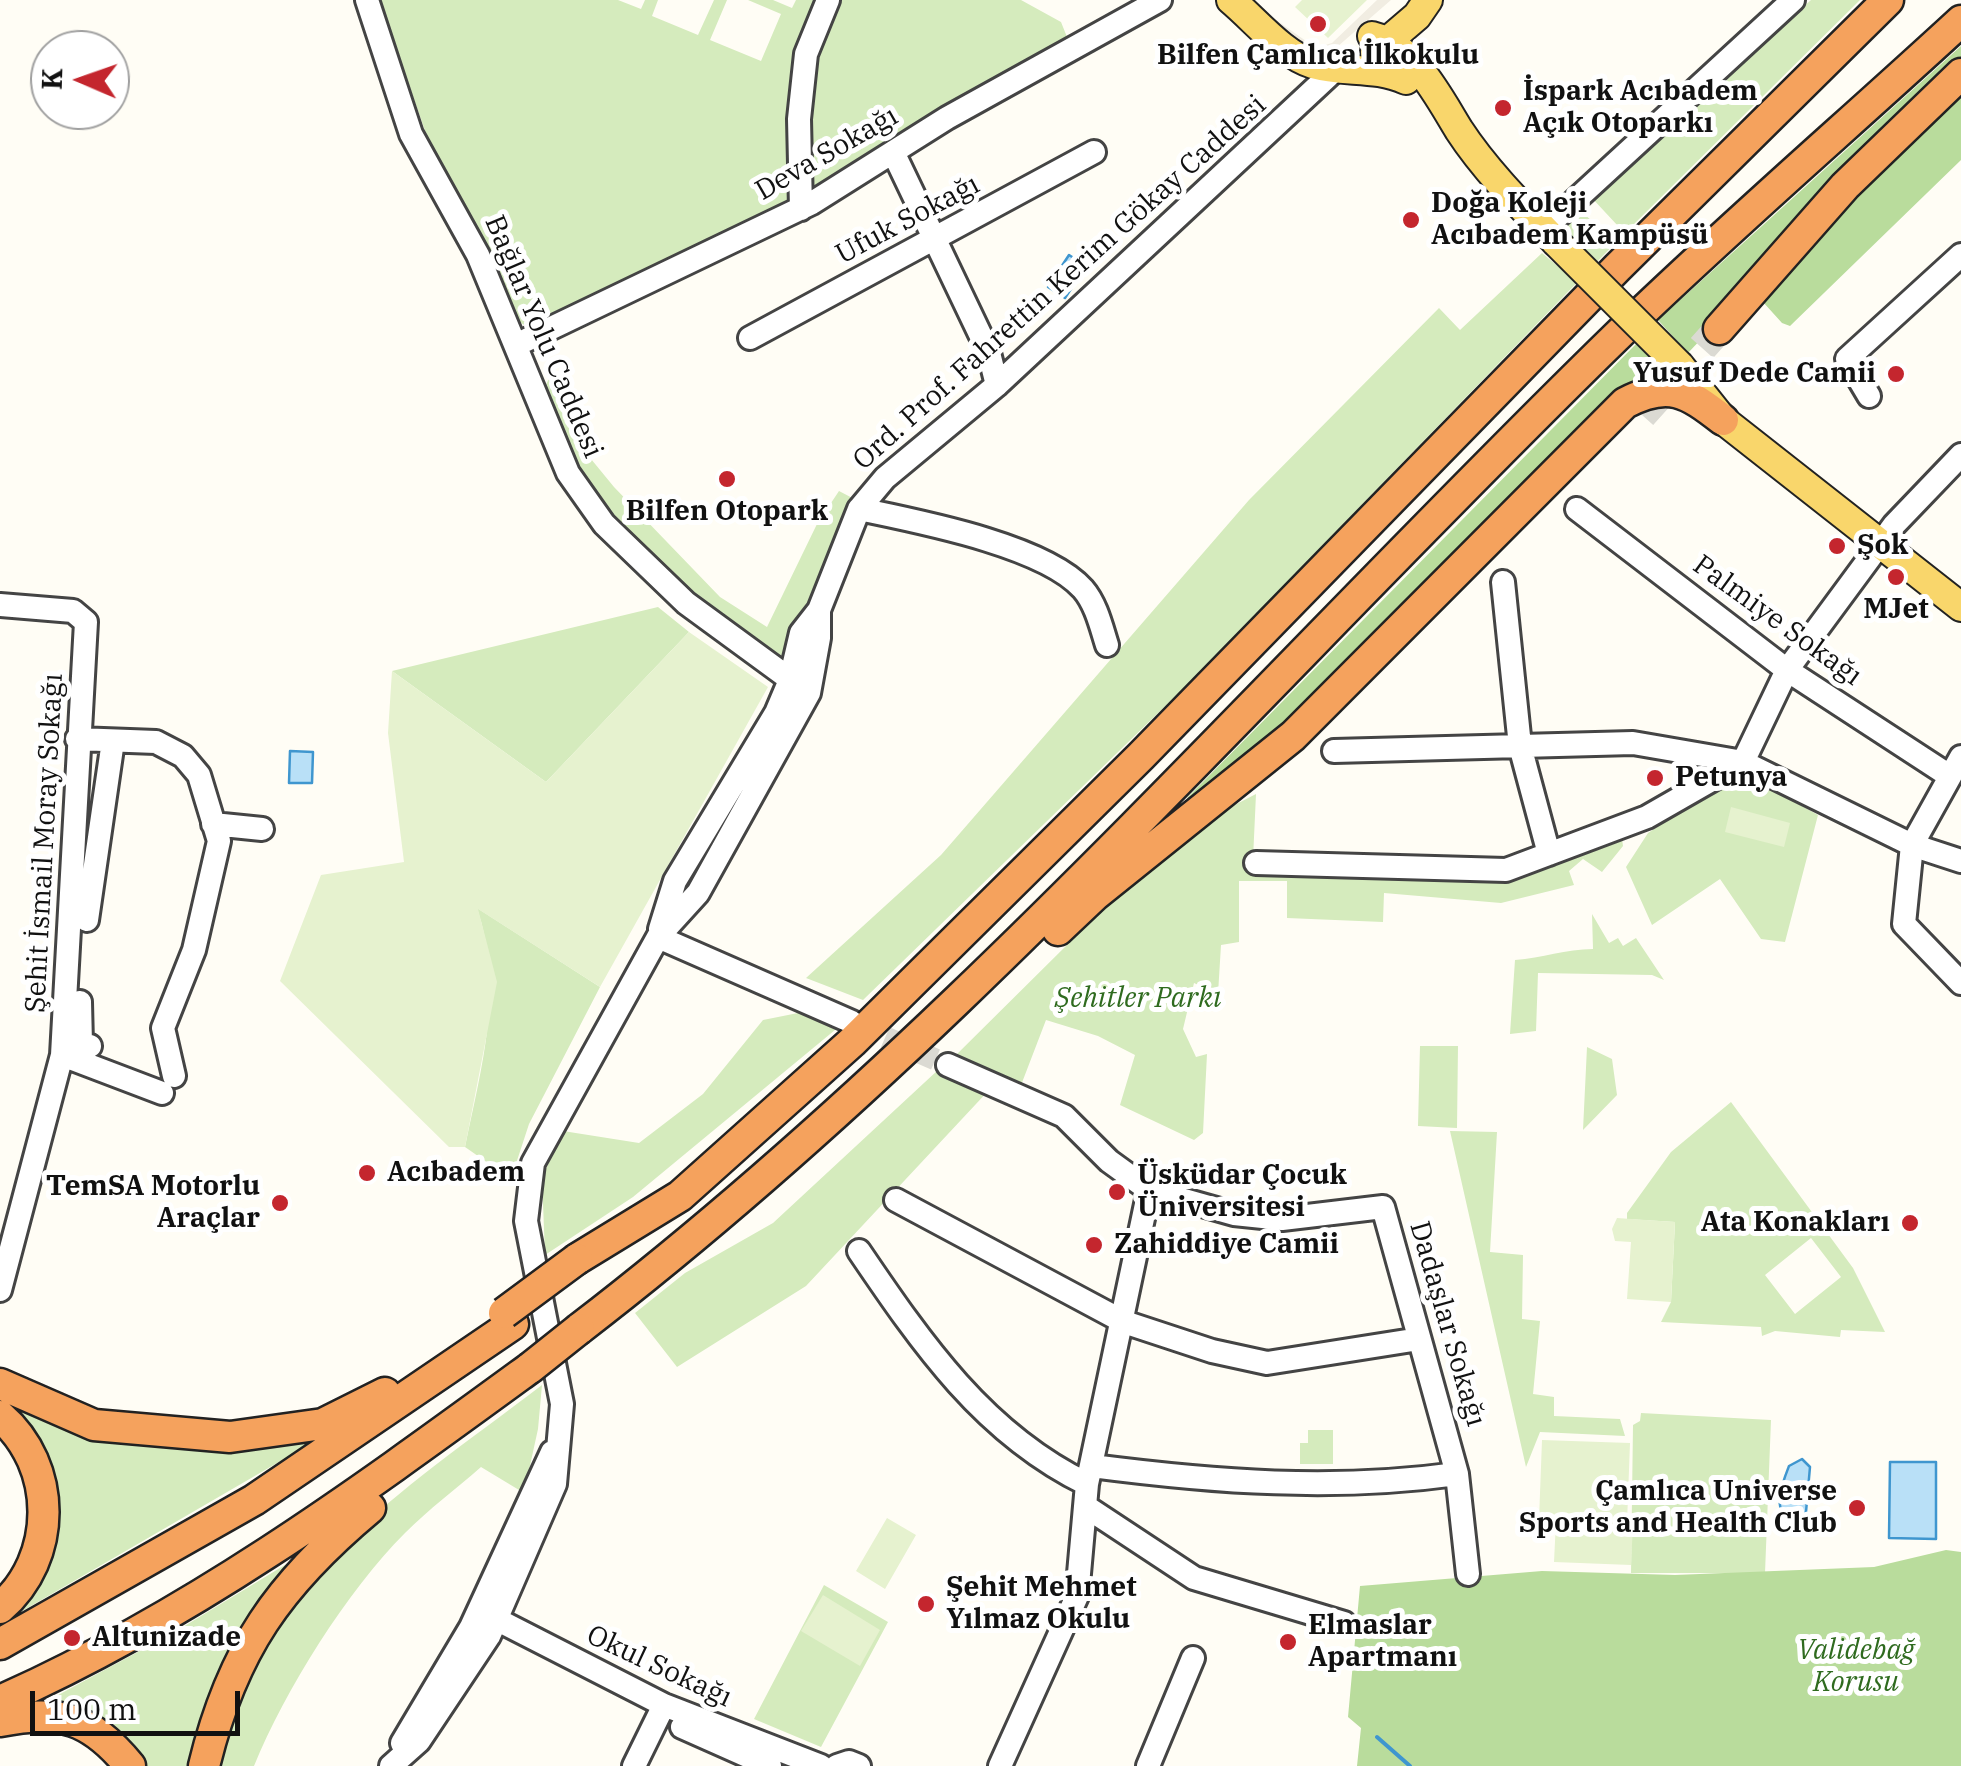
<!DOCTYPE html>
<meta charset="utf-8">
<style>
body{margin:0}
#map{position:relative;width:1961px;height:1766px;overflow:hidden;background:#fffdf5;font-family:"IBM Plex Serif",serif}
canvas{display:block}
.north{position:absolute;left:30px;top:30px;width:100px;height:100px;box-sizing:border-box;background:#fff;border:2px solid #a0a0a0;border-radius:50%;rotate:272deg;font-size:28px;font-weight:700;line-height:40px;text-align:center;color:#111}
.north::after{content:'';display:block;margin:auto;width:35px;height:45px;background:#c4262e;clip-path:polygon(50% 0,100% 100%,50% 72%,0 100%)}
.scale{position:absolute;left:30px;top:1691px;width:210px;height:45px;box-sizing:border-box;border:5px solid #111;border-top:0;padding-left:12px;font-size:30px;line-height:35px;white-space:nowrap;color:#111;-webkit-text-stroke:8px #fff;paint-order:stroke}
</style>
<div id="map">
<canvas width="1961" height="1766"></canvas>
<div class="north">K</div>
<div class="scale">100 m</div>
</div>
<script>
const c = document.querySelector('canvas').getContext('2d');
c.lineJoin = 'round';
function paint(path, color) {
  c.fillStyle = color;
  c.fill(path, 'evenodd');
}
function strokePath(path, color, width, dash) {
  c.strokeStyle = color;
  c.lineWidth = width;
  c.lineCap = dash ? 'butt' : 'round';
  c.setLineDash(dash || []);
  c.stroke(path);
}
function drawText(font, color, halo, rows, align = 'center') {
  c.font = font + ' "IBM Plex Serif",serif';
  c.lineWidth = 10;
  c.setLineDash([]);
  c.textBaseline = 'middle';
  c.strokeStyle = halo;
  c.fillStyle = color;
  for (const [text, x, y, turn = 0] of rows) {
    c.save();
    c.translate(x, y);
    c.rotate((+turn || 0) * Math.PI / 180);
    c.textAlign = isNaN(turn) ? turn : align;
    if (halo) c.strokeText(text, 0, 0);
    c.fillText(text, 0, 0);
    c.restore();
  }
}
paint(new Path2D(`
 M379,0h239l23,9 4,-9h13l-6,16 46,19 16,-35h13l-17,40 51,21 20,-47 -33,-14h25l19,8 4,-8h225l40,22 6,15 -280,167 -258,124 -11,-7 -38,-86 -51,-93z
 M1811,0h49l-234,232 -437,451 -326,317 -57,-22 135,-123 308,-355 190,-192 21,22 82,-77 18,15 18,-22 -18,-18 20,-18 28,26 10,-10 -27,-29z
 M549,379l24,58 41,50 106,110 47,30 50,-103 22,-33 21,11 -81,161c-73,-53 -168,-128 -209,-210 -10,-21 -17,-44 -26,-65z
 M658,607l31,25 -143,150 -154,-111z
 M1746,775l72,40 -33,127 -24,-3 -41,-60 -68,46 -26,-58 22,-34 33,-22 -3,-7z
 M1256,794l-3,65 250,5 117,-40 3,22 -21,26 -19,-13 -14,12 5,14 -73,18 -117,-10 -1,29 -96,-4v-37h-48v61l-18,3 -3,49 -24,-11 -11,46 13,28 11,-3 -4,79 -9,7 -74,-35 15,-50 -37,-19 -52,-16 -28,73 -64,-36 117,-116 21,-34 125,-93z
 M477,908l123,79 -71,137 -18,55 -46,-32c17,-82 39,-158 12,-239z
 M1592,914l17,29 9,-5 5,8 13,-8 28,42 -12,-5 -114,-2 -2,58 -26,3 5,-74c27,-2 51,-11 78,-11z
 M808,1011l33,14 -208,172 -88,58 -3,-77 21,-47 76,12 64,-49 60,-74z
 M1420,1046h38l-1,82 -39,-2z
 M1587,1047l25,12 5,36 -34,35z
 M938,1070l52,19 -184,197 -129,81 -42,-54 50,-40 88,-50z
 M1731,1102l122,166 32,64 -44,-2 -1,7 -65,-6 -13,5 -1,-9 -100,-5 10,-20 4,-80 -48,-3v-6l44,-61zM1811,1238l30,39 -46,37 -30,-39z
 M1450,1131l47,1 -7,120 33,3 -1,64 18,2 -7,73 21,3v19l66,3 5,17 -85,-4 -14,35z
 M542,1385l-4,44 -14,64 -43,-26c-25,22 -52,42 -76,66 -58,58 -120,157 -151,233h-35c46,-193 175,-268 323,-381z
 M0,1392c44,17 91,41 137,52 63,13 129,5 190,-10l-315,183 12,-15 27,-62 -51,-137z
 M1641,1413l130,7 -6,153h-134l2,-148 7,-4z
 M1308,1430h25v34h-33v-21h8z
 M298,1557l-103,209h-58l-103,-58 139,-75z
 M824,1585l64,37 -67,125 -67,-28z`), '#d5ebbd');
paint(new Path2D(`
 M1961,46v17l-273,290 -30,-33z
 M1961,85v75l-171,166 -8,-3 -19,-21 12,-20z
 M1638,342l34,37 -347,318 -133,107 -5,-6z
 M1946,1550l15,2v214h-604l4,-38 -13,-11 12,-131 182,-15 133,4 199,-8z`), '#b9dc9c');
paint(new Path2D(`
 M1302,0h65l-39,38 -33,-31z
 M689,632l79,55 -168,300 -122,-78 19,73 -32,165h-16l-169,-166 41,-106 83,-13 -16,-129 4,-62 154,111z
 M1731,807l59,16 -6,24 -59,-15z
 M1617,1218l58,4 -4,80 -44,-3 4,-57 -16,-1 -3,-12z
 M1542,1440l88,3 -3,80 6,1 -2,41 -77,-3 2,-41 -17,-1z
 M887,1518l29,17 -31,54 -29,-18z
 M823,1595l57,35 -20,36 -59,-35z`), '#e6f2cf');
paint(new Path2D(`
 M1248,0l65,46h9l10,-3 45,-43h14l-62,54 -20,-3z`), '#f1ede2');
const water = new Path2D(`
 M1069,255l17,11 -21,32 -17,-11z
 M290,751l23,1 -1,31h-23z
 M1802,1459l8,8 -4,45 -6,9 -13,1c-14,-16 -5,-38 2,-56z
 M1890,1462h46v77l-47,-1z`);
paint(water, '#b9e0f7');
strokePath(water, '#3f96cf', 2.5);
strokePath(new Path2D(`
 M1377,1737l33,29`), '#3f96cf', 4);
strokePath(new Path2D(`
 M855,1024l93,41`), '#dbdad3', 22, [22, 11]);
strokePath(new Path2D(`
 M1642,415l77,-86`), '#dbdad3', 30, [30, 15]);
const minor = new Path2D(`
 M367,0l44,134 67,121 90,218 36,51 82,79 112,82
 M894,154l95,199 8,32
 M801,209l-2,-90 7,-65 22,-54
 M1544,229l249,-229
 M750,338l344,-186
 M516,345l296,-142 135,-85 213,-118
 M1869,396l-22,-37 114,-104
 M859,509c57,12 185,36 224,80 13,15 18,37 24,56
 M1577,509l210,161 161,105
 M1503,582l17,164 29,108
 M0,605l73,6 13,11 -24,433 -62,235
 M77,739l79,3 27,14 16,19 20,66 -25,109 -31,78 11,48
 M1334,751l299,-8 110,19 169,83 49,16
 M1961,757l-49,88 -8,79 57,59
 M1743,762l44,-92 107,-145 67,-70
 M213,824l49,5
 M1256,863l250,7 141,-53 96,-55
 M87,920l26,-179
 M660,929l15,-48 101,-168 14,-33 11,-47 18,-23 40,-101 26,-31 112,-93 340,-317
 M658,937l194,85
 M80,1002l1,42 9,2
 M62,1055l100,38
 M948,1065l116,51 45,45 40,29 85,24 48,5 101,-12 74,267 11,100
 M896,1200l228,122 88,29 55,12 152,-24
 M859,1251c63,93 125,183 228,233
 M1092,1466c123,16 242,25 365,8
 M1088,1508l106,70 150,45
 M488,1615l176,90 157,61
 M682,1727l88,39
 M402,1743l69,-116 81,-175
 M391,1766l28,-25 70,-105 66,-152 7,-80 -36,-183 7,-58 125,-226 40,-44 111,-200 10,-55v-28
 M634,1766l30,-61
 M837,1766l12,-4 10,4
 M1000,1766l77,-170 10,-112 62,-294
 M1148,1766l45,-108`);
const major = new Path2D(`
 M1231,0c24,20 52,55 82,64 32,9 62,2 93,16
 M1372,36c42,11 66,60 87,94 26,40 64,78 97,112
 M1375,52l42,-36 11,-16
 M1680,366l43,54 238,187`);
const highway = new Path2D(`
 M1719,329l126,-143 116,-112
 M1058,930l37,-35 198,-159 332,-333c44,-23 62,-11 98,17
 M577,1259l103,-63 172,-154 289,-286 476,-488 271,-268
 M579,1329c380,-292 694,-658 1036,-991 112,-109 231,-211 346,-317
 M0,1384l94,41 136,12 93,-13 62,-31
 M0,1416c58,50 58,142 0,192
 M0,1644l254,-144 259,-176
 M0,1701c193,-86 360,-209 530,-333
 M0,1721c60,-12 91,-3 130,45
 M204,1766c28,-116 75,-182 166,-258`);
strokePath(minor, '#444', 28);
strokePath(major, '#222', 32);
strokePath(highway, '#222', 35);
strokePath(minor, '#fff', 22);
strokePath(major, '#f9d66b', 28);
strokePath(highway, '#f5a25d', 30);
const majorBridge = new Path2D(`
 M1556,242l124,124`);
const highwayBridge = new Path2D(`
 M504,1313l73,-54
 M530,1368l49,-39`);
strokePath(majorBridge, '#222', 32, []);
strokePath(highwayBridge, '#222', 35, []);
strokePath(majorBridge, '#f9d66b', 28);
strokePath(highwayBridge, '#f5a25d', 30);
for (const [x, y, r, color] of [
 [1318,24,10,"#c4262e"],
 [1503,108,10,"#c4262e"],
 [1411,220,10,"#c4262e"],
 [1896,374,10,"#c4262e"],
 [727,479,10,"#c4262e"],
 [1837,546,10,"#c4262e"],
 [1896,577,10,"#c4262e"],
 [1655,778,10,"#c4262e"],
 [367,1173,10,"#c4262e"],
 [1117,1192,10,"#c4262e"],
 [280,1203,10,"#c4262e"],
 [1910,1223,10,"#c4262e"],
 [1094,1245,10,"#c4262e"],
 [1857,1508,10,"#c4262e"],
 [926,1604,10,"#c4262e"],
 [72,1638,10,"#c4262e"],
 [1288,1642,10,"#c4262e"]
]) {
  const dot = new Path2D();
  dot.arc(x, y, r, 0, 2 * Math.PI);
  c.fillStyle = color;
  c.fill(dot);
  strokePath(dot, '#fff', 4);
}
drawText('bold 28px', '#111', '#fff', [
 ["Bilfen Çamlıca İlkokulu",1318,56,"center"],
 ["İspark Acıbadem",1523,92],
 ["Açık Otoparkı",1523,124],
 ["Doğa Koleji",1431,204],
 ["Acıbadem Kampüsü",1431,236],
 ["Yusuf Dede Camii",1876,374,"right"],
 ["Bilfen Otopark",727,512,"center"],
 ["Şok",1857,546],
 ["MJet",1896,610,"center"],
 ["Petunya",1675,778],
 ["Acıbadem",387,1173],
 ["Üsküdar Çocuk",1137,1176],
 ["Üniversitesi",1137,1208],
 ["TemSA Motorlu",260,1187,"right"],
 ["Araçlar",260,1219,"right"],
 ["Ata Konakları",1890,1223,"right"],
 ["Zahiddiye Camii",1114,1245],
 ["Çamlıca Universe",1837,1492,"right"],
 ["Sports and Health Club",1837,1524,"right"],
 ["Şehit Mehmet",946,1588],
 ["Yılmaz Okulu",946,1620],
 ["Elmaslar",1308,1626],
 ["Apartmanı",1308,1658],
 ["Altunizade",92,1638]
], 'left');
drawText('28px', '#111', '#fff', [
 ["Deva Sokağı",827,154,-30],
 ["Ufuk Sokağı",908,220,-28],
 ["Ord. Prof. Fahrettin Kerim Gökay Caddesi",1060,283,-42],
 ["Bağlar Yolu Caddesi",543,337,67],
 ["Palmiye Sokağı",1777,621,36],
 ["Şehit İsmail Moray Sokağı",45,843,-87],
 ["Dadaşlar Sokağı",1447,1324,74],
 ["Okul Sokağı",659,1667,25]
]);
drawText('italic 28px', '#2f6b1f', '#fff', [
 ["Şehitler Parkı",1138,999],
 ["Validebağ",1856,1651],
 ["Korusu",1856,1683]
]);
</script>
